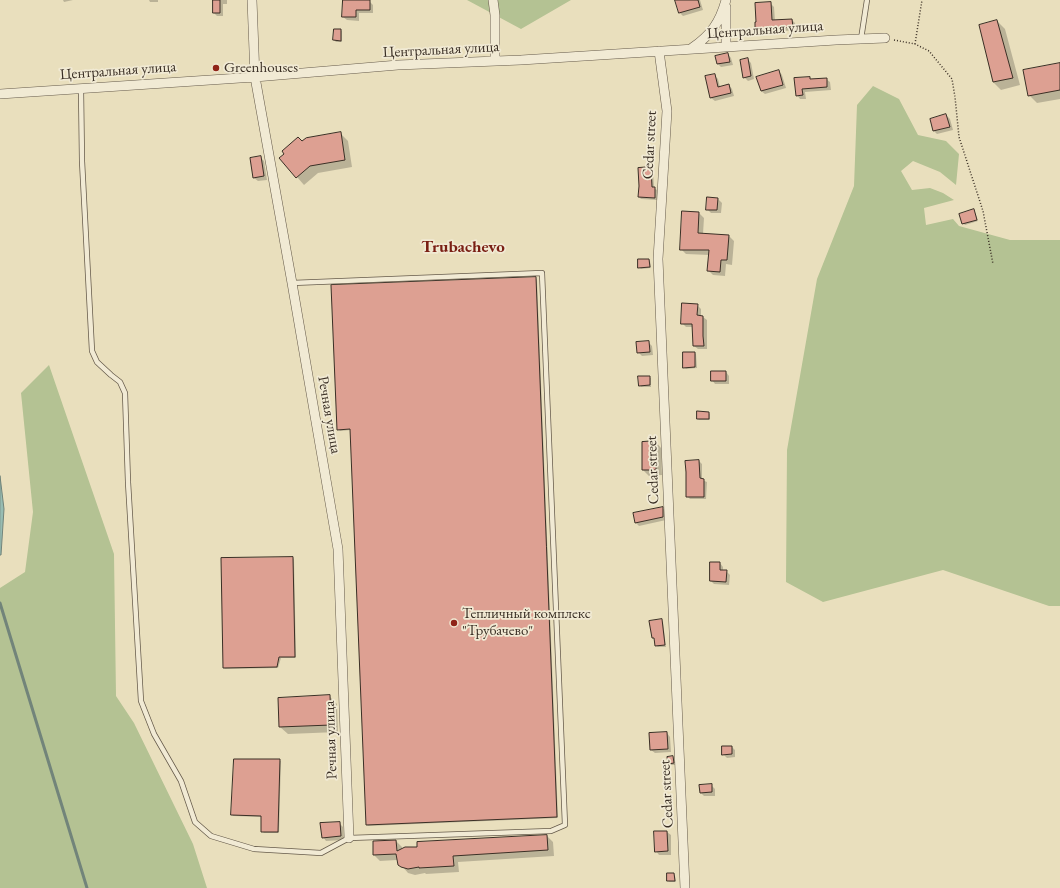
<!DOCTYPE html>
<meta charset="utf-8">
<style>
body{margin:0}
canvas{display:block;background:#e9dfbd}
</style>
<canvas width="1060" height="888"></canvas>
<script>
const c = document.querySelector('canvas').getContext('2d');
c.lineJoin = 'round';
function paint(path, color) {
  c.fillStyle = color;
  c.fill(path, 'evenodd');
}
function strokePath(path, color, width, dash) {
  c.strokeStyle = color;
  c.lineWidth = width;
  c.lineCap = dash ? 'butt' : 'round';
  c.setLineDash(dash || []);
  c.stroke(path);
}
function drawText(font, color, halo, rows, align = 'center') {
  c.font = font + ' "EB Garamond",serif';
  c.lineWidth = 3.5;
  c.setLineDash([]);
  c.textBaseline = 'middle';
  c.strokeStyle = halo;
  c.fillStyle = color;
  for (const [text, x, y, turn = 0] of rows) {
    c.save();
    c.translate(x, y);
    c.rotate((+turn || 0) * Math.PI / 180);
    c.textAlign = isNaN(turn) ? turn : align;
    if (halo) c.strokeText(text, 0, 0);
    c.fillText(text, 0, 0);
    c.restore();
  }
}
paint(new Path2D(`
 M467,0h104l-50,29z
 M873,86l26,13 19,36 28,6 13,13 -3,31 -16,-13 -27,-11 -12,10 11,19 18,-2 13,5 11,7 -30,8 2,17 27,-6 6,7 51,14h50v366h-11l-106,-36 -120,32 -37,-20 1,-132 30,-171 37,-93 3,-81z
 M49,365l65,189 2,142 18,27 59,121 14,44h-207v-300l25,-16 8,-60 -12,-119z`), '#b4c293');
const water = new Path2D(`
 M0,476l4,33 -3,46h-1z`);
paint(water, '#97bcb2');
strokePath(water, '#72847a', 1);
paint(new Path2D(`
 M63,0h10l-9,2z
 M149,0h9v2h-8z
 M213,0h14v4h-4v12h-6l-3,-3z
 M680,0h20l3,10 -20,6 -3,-3z
 M369,1l4,4v8h-14v8l-12,-1 -4,-3z
 M770,3l4,4 1,14 17,-1 3,3 1,7 -36,3 -4,-3z
 M997,21l8,8 15,56 -19,5 -8,-8 -13,-57z
 M341,30l1,1v11h-6l-2,-2z
 M728,54l3,4 2,7 -12,2 -3,-3 -2,-8z
 M747,59l4,4 3,16 -6,2 -4,-4z
 M1060,64v35l-23,4 -8,-8z
 M779,71l3,4 4,13 -21,6 -4,-3z
 M714,75l4,4 2,8 9,-2 3,4 2,7 -19,5 -4,-3z
 M809,78l2,2 15,-1 4,3 1,8 -26,2 1,7h-6l-3,-4z
 M946,115l4,4 3,11 -16,4 -3,-3z
 M340,133l8,8 4,26 -34,6 -14,12 -7,-8 5,-35z
 M260,157l4,4 3,19 -9,1 -4,-3z
 M651,168l2,2 1,18 3,2v10l-16,-1 -2,-2z
 M708,198l10,1 4,4 -1,10h-10l-4,-4z
 M975,212l3,9 -13,4 -2,-2z
 M699,213l5,5 -1,16 26,2 5,5 -2,24 -6,-1 -1,12 -12,-1 -5,-5 1,-15 -23,-1 -5,-5z
 M649,260l1,1 1,7 -10,1 -2,-2z
 M536,278l1,2 21,538 -190,8 -1,-1 -16,-395 -11,1 -2,-2z
 M697,305l4,4v8h2l4,3v29h-9l-4,-3v-19h-8l-4,-4z
 M648,342l4,4 1,9 -11,1 -4,-4z
 M695,353l1,1 1,14 -11,1 -2,-2z
 M726,372l3,4v8h-14l-3,-4z
 M649,377l2,1v9h-10l-1,-2z
 M709,413l1,1v6h-11l-1,-1z
 M656,442l5,6 1,27 -13,1 -6,-6z
 M699,461l3,3v16l5,2 -1,17h-16l-3,-3z
 M662,508l4,3v9l-27,6 -4,-4z
 M293,558l1,1 2,99h-15l-3,10 -53,1 -1,-1z
 M720,563l3,4v4h3l4,4 -1,10 -15,-1 -3,-3z
 M661,620l2,2 3,25h-8l-2,-1 -1,-7 -3,-2z
 M329,696l8,8 1,28 -50,2 -8,-7z
 M667,733l3,4 1,15 -16,1 -4,-3z
 M732,747l3,3v7l-8,1 -4,-4z
 M673,757l1,1 1,7h-5l-1,-1z
 M279,760l2,1 -2,72h-15l-2,-2v-14l-29,-1 -1,-2z
 M711,785l4,4v7h-11l-3,-3z
 M339,823l4,4 1,13 -18,1 -3,-4z
 M667,832l4,3v20h-12l-3,-4z
 M547,836l6,6 1,14 -96,6 1,10 -33,2 -1,-1 -10,2 -7,-2 -11,-13 -17,1 -6,-6 22,-14 6,6v2z
 M674,874l1,2 1,6h-6l-2,-1z`), '#0003');
strokePath(new Path2D(`
 M0,603l87,285`), '#72847a', 3);
const building = new Path2D(`
 M213,0h7v13h-7z
 M343,0h27v10h-14v7h-14z
 M675,0h23l2,7 -21,6z
 M771,2l1,18 20,-1 1,8 -38,3v-8h1l-1,-19z
 M997,20l16,58 -20,4 -14,-57z
 M334,29h7v12l-8,-1z
 M728,53l2,9 -13,2 -2,-8z
 M748,58l3,18 -8,2 -3,-18z
 M1060,63v27l-32,6 -5,-26z
 M779,70l4,15 -22,6 -5,-14z
 M715,74l3,13 11,-3 2,9 -21,5 -5,-22z
 M810,77v2l17,-1v9l-25,2 1,6 -7,1 -2,-18z
 M946,114l4,13 -17,4 -3,-12z
 M341,132l4,28 -35,6 -14,12 -17,-20 5,-4 -2,-3 16,-14 4,4 4,-3z
 M261,156l3,20 -11,2 -3,-20z
 M651,167l1,20h3v11l-17,-1 1,-11 -1,-18z
 M707,197l11,1 -1,12h-11z
 M974,209l3,11 -15,4 -3,-10z
 M682,211l17,1 -1,21 31,2 -2,25h-6l-1,12 -13,-1 2,-21h-29z
 M638,259h11l1,8 -12,1z
 M536,277l21,540 -191,8 -16,-396 -13,1 -6,-145z
 M682,303l16,1 -1,11 6,1v20l1,10h-11l-1,-22h-11z
 M649,341l1,11 -13,1 -1,-11z
 M683,352h12v15l-12,1z
 M711,371h15v10h-15z
 M638,376h12v9l-11,1z
 M697,411l12,1v7h-12z
 M656,441v29h-14v-28z
 M699,460l1,18 4,1v18h-18v-25l-1,-11z
 M663,507v10l-28,6 -2,-10z
 M293,557l2,100h-16l-2,10 -54,1 -2,-110z
 M710,562h10v8h7l-1,12 -16,-1z
 M662,619l3,26 -10,1 -1,-8h-2l-3,-17z
 M330,695l1,30 -52,2 -1,-29z
 M667,732l1,17 -18,1 -1,-17z
 M722,746h10v8l-10,1z
 M673,756l1,7 -6,1 -1,-7z
 M234,759h46l-2,73h-17v-16l-30,-1z
 M712,784v8l-12,1 -1,-8z
 M340,822l1,14 -19,2 -2,-15z
 M654,831h13l1,20 -13,1z
 M547,835l1,15 -95,6 1,10 -35,2v-1l-11,2 -7,-2 -3,-2 -2,-11 -23,1v-14l23,-1 1,11 8,-4h12v-5z
 M667,873h7l1,8h-8z`);
paint(building, '#dda092');
strokePath(building, '#3a2f25', 1);
const service = new Path2D(`
 M861,39l6,-39
 M81,89l1,72 10,190 5,11 14,13 9,7 5,11 3,89 13,219 13,33 27,47 14,41 16,14 43,13 67,4 28,-15 202,-7 14,-6 -23,-552 -250,10`);
const minor = new Path2D(`
 M252,0l3,77 37,206 46,266 11,289
 M493,0l2,15v46
 M726,47v-40
 M692,48c19,-13 28,-26 34,-48
 M659,51l8,60 -9,148 27,629
 M0,94l255,-17 143,-12 123,-5 315,-20 49,-2`);
strokePath(service, '#665b4b', 6);
strokePath(minor, '#665b4b', 10);
strokePath(new Path2D(`
 M894,40l21,4 14,7 23,28 3,18 4,40 24,74 10,53
 M915,44l7,-44`), '#3a2f25', 1.5, [1, 2]);
strokePath(service, '#f1ead4', 4.5);
strokePath(minor, '#f1ead4', 9);
for (const [x, y, r, color] of [
 [216,68,4,"#8f2418"],
 [454,623,4,"#8f2418"]
]) {
  const dot = new Path2D();
  dot.arc(x, y, r, 0, 2 * Math.PI);
  c.fillStyle = color;
  c.fill(dot);
  strokePath(dot, '#f1ead4', 1.5);
}
drawText('15px', '#3a2f25', '#f1ead4', [
 ["Центральная улица",765,30,-4],
 ["Центральная улица",441,50,-3],
 ["Центральная улица",118,71,-4],
 ["Cedar street",650,145,-87],
 ["Речная улица",329,415,80],
 ["Cedar street",653,470,-92],
 ["Речная улица",331,740,-92],
 ["Cedar street",667,794,-93]
]);
drawText('15px', '#3a2f25', '#f1ead4', [
 ["Greenhouses",224,68],
 ["Тепличный комплекс",462,614],
 ["\"Трубачево\"",462,631]
], 'left');
drawText('bold 17px', '#7a1f14', '#f1ead4', [
 ["Trubachevo",463,247]
]);
</script>
